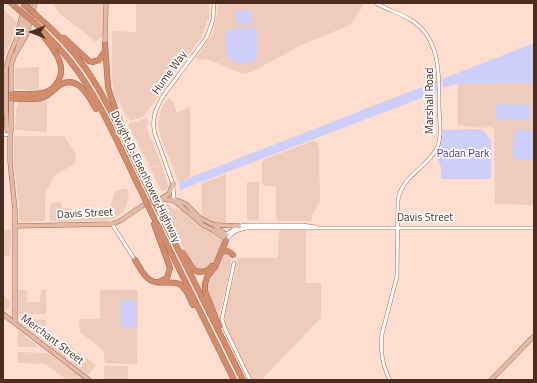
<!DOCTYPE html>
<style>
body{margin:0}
#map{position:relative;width:537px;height:383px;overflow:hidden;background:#ffddcf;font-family:"Titillium Web",sans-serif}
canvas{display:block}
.frame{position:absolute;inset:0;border:4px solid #4b2c1e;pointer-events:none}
.north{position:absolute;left:12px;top:12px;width:40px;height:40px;-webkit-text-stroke:3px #fff;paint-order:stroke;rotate:270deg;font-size:11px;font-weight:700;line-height:16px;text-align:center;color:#4b2c1e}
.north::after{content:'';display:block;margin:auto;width:14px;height:18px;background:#4b2c1e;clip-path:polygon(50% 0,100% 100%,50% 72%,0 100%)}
</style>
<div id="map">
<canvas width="537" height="383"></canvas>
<div class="frame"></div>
<div class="north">N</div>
</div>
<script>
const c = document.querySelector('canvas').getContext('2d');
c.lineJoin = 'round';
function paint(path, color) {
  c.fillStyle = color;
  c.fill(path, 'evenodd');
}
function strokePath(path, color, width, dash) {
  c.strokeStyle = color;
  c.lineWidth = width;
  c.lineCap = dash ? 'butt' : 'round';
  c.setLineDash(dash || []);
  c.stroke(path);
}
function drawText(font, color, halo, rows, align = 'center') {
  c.font = font + ' "Titillium Web",sans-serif';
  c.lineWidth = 3.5;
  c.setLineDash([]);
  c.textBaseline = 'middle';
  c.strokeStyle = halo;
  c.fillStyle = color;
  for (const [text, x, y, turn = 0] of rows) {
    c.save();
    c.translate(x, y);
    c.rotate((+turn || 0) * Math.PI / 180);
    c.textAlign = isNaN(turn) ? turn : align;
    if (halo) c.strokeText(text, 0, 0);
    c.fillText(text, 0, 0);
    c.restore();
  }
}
paint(new Path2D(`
 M53,3h50v33l-7,6 -37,-29z
 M136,3h73v16l-2,1v3l-5,13 -59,81 -12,4 -4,-4 -13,-24 -2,-14v-48l24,1z
 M218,3h147l-15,22 -49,20 -49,27 -9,2 -33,-14 -15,-1 17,-24 4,-14z
 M3,9l15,14 -15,38z
 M39,67v22l-1,1 -22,-1 -1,-1v-20z
 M534,83v122l-39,-1 -1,-75 -3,-2 -12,1 -21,-3v-41z
 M169,98l4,4 4,11 13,-6v72l-12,2 -17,-44 -3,-11 2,-12 3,-9z
 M47,101v31l-31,-2 -1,-2 1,-18 2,-8z
 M147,118l2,5 -3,3 15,37 -11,5 -22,-44z
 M15,136h49l12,18 -1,9 -22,14 -8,18v26l-23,1 -3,-3v-13l-5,-40v-28z
 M312,141l5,1 2,6 1,53 -8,14 -1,6h-31l-3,-1 -1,-4v-29l-11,-1 -3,-3v-20l1,-3z
 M161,163l8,25 -7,3 -12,-22z
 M226,174v51l-15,-3 -9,-5v-34z
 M247,182h12v37l-1,1h-10l-1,-1z
 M122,189h5l2,8 -5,14 -8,7 -10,3h-56v-16l2,-2 9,-1 1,6 8,1 4,3 32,-1 4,-4 5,-15z
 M160,204h9l2,3 10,3 14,13 22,12 10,8 2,4 2,3v14l-11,48 -5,-1 -8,-23 1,-7 6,-9 -6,-5 -7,3 -8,-5z
 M279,229h27v54h15v35l-60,62h-9l-26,-53 -1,-13 11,-44 1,-12h41z
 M3,230h7l1,2 -1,24h-7z
 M17,290h10v12h13l1,-12h5v24h-28z
 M100,290h38l-1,74 -32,-1 -2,-13 -23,-18 -1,-13h21z
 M3,294l9,10 -8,9 -1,-2z
 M19,319l27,1v19l-3,1 -24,-18z
 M19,331l19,15 -1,1h-20l1,-15z
 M63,341l11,7 -8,11 -16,-12v-5h8l3,2z
 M18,352l29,1 37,26 -17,1 -22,-16 -27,-1z
 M78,352l18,13 -8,10 -18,-13z
 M104,366h24v14h-24z`), '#efcbbc');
paint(new Path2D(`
 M236,10h15l1,14 -16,1z
 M255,27l2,2v31l-14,4 -13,-4 -4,-7v-23z
 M534,43v40l-77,1 -14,4 -1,-9z
 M437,81v11l-257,98 -1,-9 11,-2 1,-2z
 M496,104l34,1v15h-34z
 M474,129l9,1 8,10v39h-50v-12l-6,-12 5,-10 1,-15z
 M516,130h18v30h-14l-7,-2v-17z
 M121,300h15v28h-15z`), '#cdcffa');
const minor = new Path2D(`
 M376,3c11,7 24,10 35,17 30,19 28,54 28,85 0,14 4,33 -3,45 -11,19 -34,26 -38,50l-1,76 -15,58c-2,16 0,31 8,46
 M3,135l7,-1
 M174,201l-1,-17 -18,-50c-4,-15 1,-26 8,-38l44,-59 6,-17 1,-17
 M112,224l23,36
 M225,235l14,-9 8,-1h55l14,2
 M225,239l1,1c6,-7 11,-11 21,-12h287
 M234,263l-12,56 3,10 25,51`);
const major = new Path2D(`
 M21,31l8,-28
 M105,44l1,-41
 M17,50l12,-35
 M10,134l-3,-5 -1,-21v-40l3,-11 7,-17 9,-37
 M162,198l7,-4 4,-10
 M174,201l8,6 21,18 10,5 10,7
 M215,225l24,1
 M15,226l97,-2 8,-3 22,-15 8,-4 11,-3 18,2 7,3 14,14 14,7 12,10
 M3,314l86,66
 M15,323v-113l-5,-48v-28l1,-4v-64l3,-10 13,-22 8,-31
 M491,380l43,-44`);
const highway = new Path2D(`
 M11,3l8,7
 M36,15c19,16 36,34 50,54 26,38 43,82 64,123
 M35,23c12,12 24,24 35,38 31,39 51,90 73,134
 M64,38l25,23 3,1 7,-2 6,-9
 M105,44l3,43 3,10 15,41
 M11,94c10,0 21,1 31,-1 6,-1 12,-5 15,-10 12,-18 -5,-35 -15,-49
 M11,99c10,-1 21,1 31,-1 8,-3 12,-9 18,-13 18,-11 29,12 36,24
 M158,209l85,171
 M151,212l83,168
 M154,224l16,44 -3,10 -8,4
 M183,253l8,13 5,5c7,2 12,0 16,-5
 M220,254c4,-4 9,-4 13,1
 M135,260c4,6 8,16 15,20 9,6 23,-1 31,5 6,5 9,14 12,20
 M219,326l-14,-35v-7l2,-7 8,-10 11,-27`);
strokePath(minor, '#ae6545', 4);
strokePath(major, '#a26a52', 5);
strokePath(highway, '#a26a52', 6);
strokePath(minor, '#fff', 3);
strokePath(major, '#e3baa8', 4);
strokePath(highway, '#d18c6e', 5);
const highwayBridge = new Path2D(`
 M23,3l13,12
 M19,10l16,13
 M150,192l8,17
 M143,195l8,17`);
strokePath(highwayBridge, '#a26a52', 6, []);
strokePath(highwayBridge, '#d18c6e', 5);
drawText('11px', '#4b2c1e', '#fff', [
 ["Hume Way",170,73,-54],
 ["Marshall Road",430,101,-90],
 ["Dwight D. Eisenhower Highway",145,177,64],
 ["Davis Street",85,214,-3],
 ["Davis Street",425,218],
 ["Merchant Street",52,340,37]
]);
drawText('11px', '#4733a6', '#fff', [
 ["Padan Park",463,154]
]);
</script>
